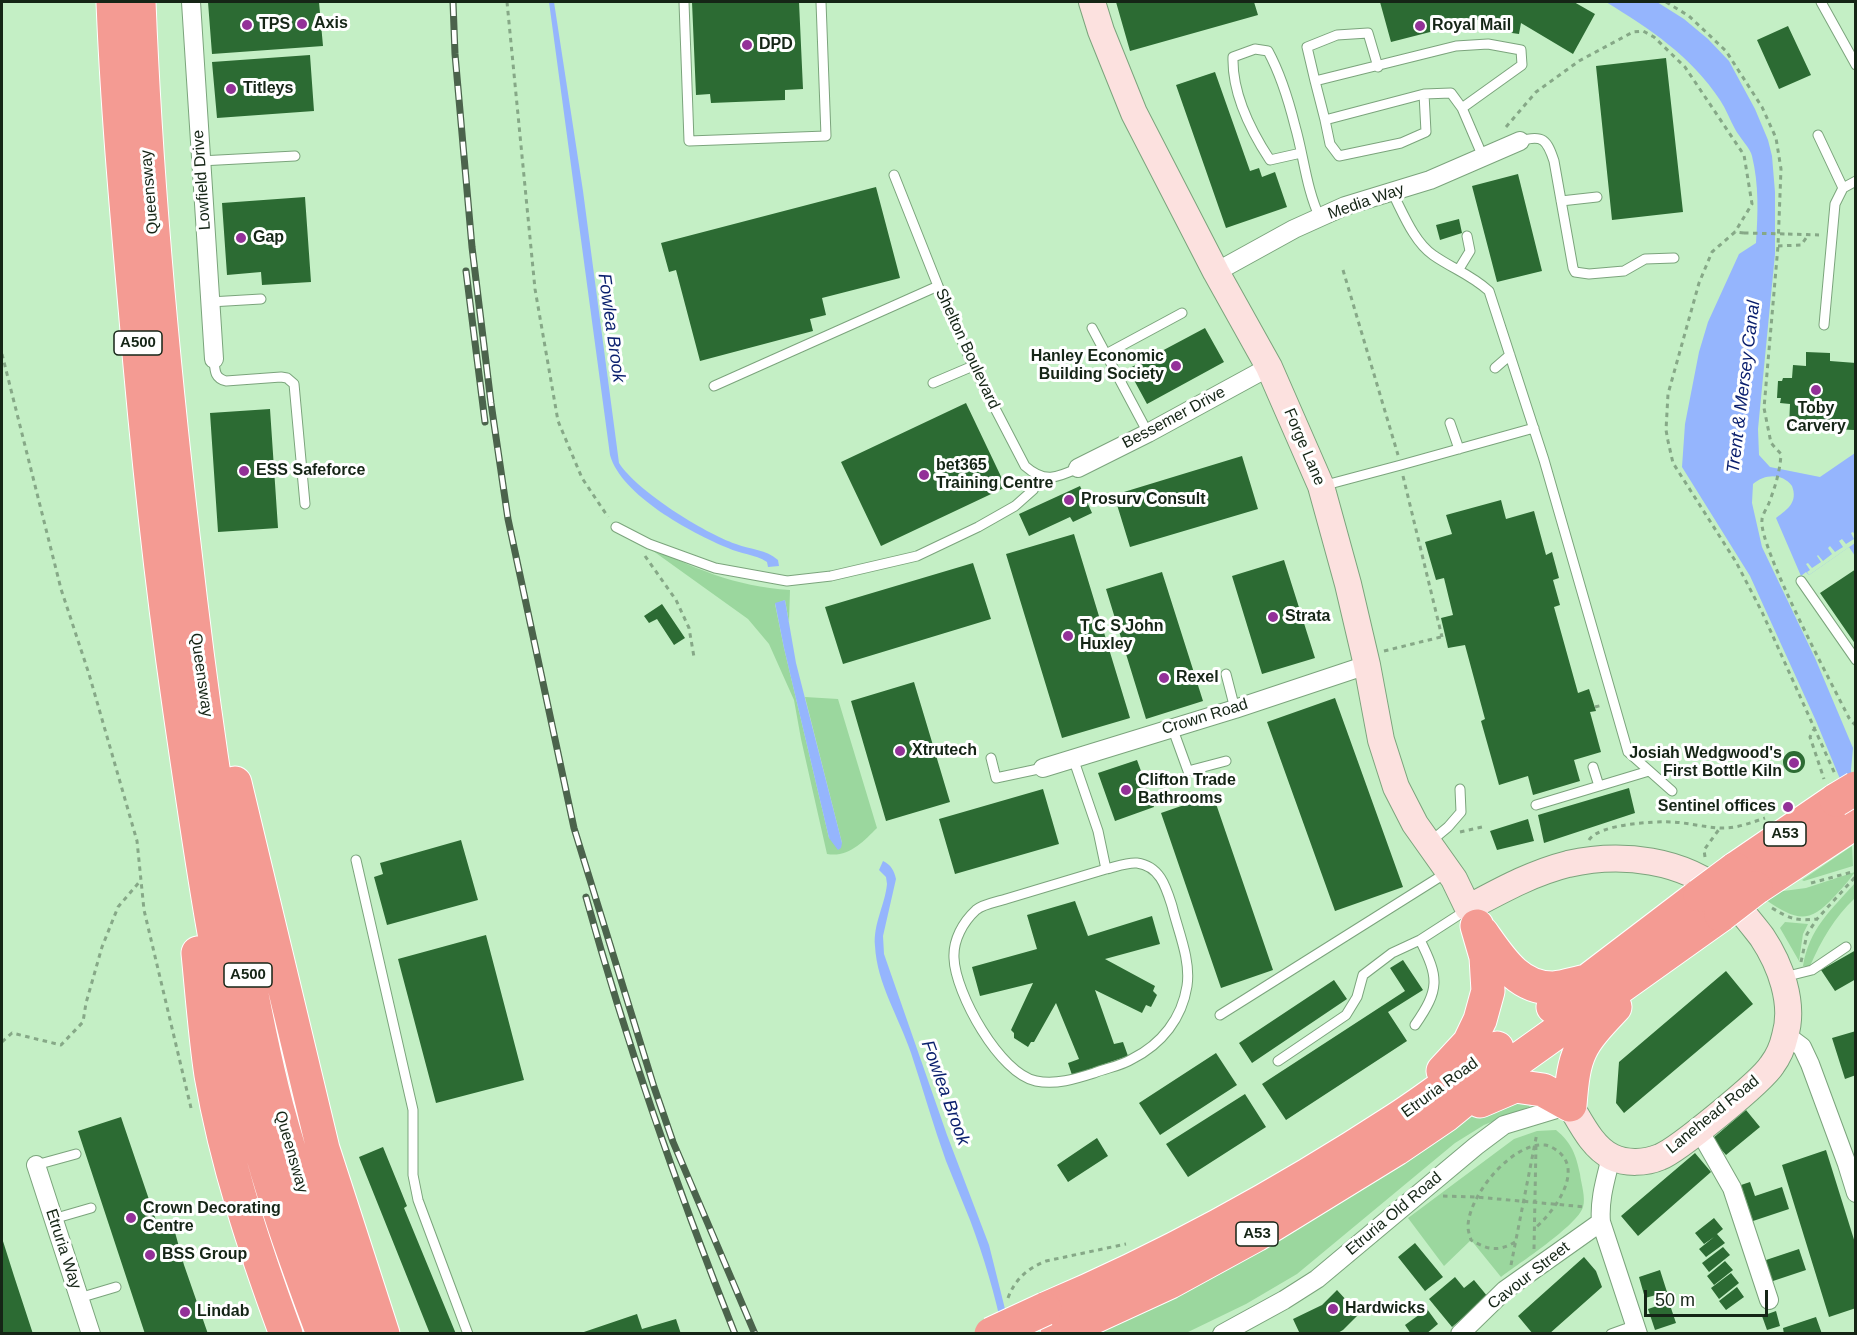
<!DOCTYPE html>
<style>
body{margin:0}
#map{position:relative;width:1857px;height:1335px;overflow:hidden;background:#c4efc5;font-family:Helvetica,sans-serif}
canvas{display:block}
.frame{position:absolute;inset:0;border:3px solid #152516;pointer-events:none}
.scale{position:absolute;left:1644px;top:1290px;width:124px;height:27px;box-sizing:border-box;border:3px solid #152516;border-top:0;padding-left:8px;font-size:18px;line-height:21px;white-space:nowrap;color:#152516;-webkit-text-stroke:4px #fff;paint-order:stroke}
</style>
<div id="map">
<canvas width="1857" height="1335"></canvas>
<div class="frame"></div>
<div class="scale">50 m</div>
</div>
<script>
const c = document.querySelector('canvas').getContext('2d');
c.lineJoin = 'round';
function paint(path, color) {
  c.fillStyle = color;
  c.fill(path, 'evenodd');
}
function strokePath(path, color, width, dash) {
  c.strokeStyle = color;
  c.lineWidth = width;
  c.lineCap = dash ? 'butt' : 'round';
  c.setLineDash(dash || []);
  c.stroke(path);
}
function drawText(font, color, halo, rows, align = 'center') {
  c.font = font + ' Helvetica,sans-serif';
  c.lineWidth = 6;
  c.setLineDash([]);
  c.textBaseline = 'middle';
  c.strokeStyle = halo;
  c.fillStyle = color;
  for (const [text, x, y, turn = 0] of rows) {
    c.save();
    c.translate(x, y);
    c.rotate((+turn || 0) * Math.PI / 180);
    c.textAlign = isNaN(turn) ? turn : align;
    if (halo) c.strokeText(text, 0, 0);
    c.fillText(text, 0, 0);
    c.restore();
  }
}
paint(new Path2D(`
 M642,543c49,24 93,44 148,47l-1,32 -4,-22 -10,4 9,44 45,190 13,5 -37,-146 33,2 39,129c-14,14 -29,30 -50,26l-26,-115 -7,-39 -25,-56 -21,-25z
 M1852,846l1,20 -49,15 -2,-1z
 M1855,872c-6,9 -14,17 -21,25 -26,28 -38,23 -68,3l10,-8 30,-4z
 M1855,883v15c-21,20 -33,41 -45,68h-7c6,-37 28,-56 52,-83z
 M1785,922l23,2 -5,10 -4,27 -19,-33z
 M1515,1094l16,10 -2,3 -45,18 -29,18 -158,131 -51,30 -60,29 -88,1 126,-62 102,-63 147,-97z
 M1556,1130c16,13 20,25 24,44 1,9 6,24 3,33 -5,18 -65,57 -82,70l-30,-37 -27,26 -36,-48 106,-79 23,-8z`), '#9bd79e');
paint(new Path2D(`
 M549,2h5l29,189 36,272c18,28 85,70 117,81 15,6 30,5 42,16l1,6 -11,1 -1,-5c-12,-8 -27,-8 -39,-14 -37,-15 -107,-53 -118,-93z
 M1606,2h51l27,17 24,20 21,22 26,48 13,31 4,16 3,36v62l-17,175 1,26 11,12 50,10 35,-24v103l-6,-9 -40,28 -3,-3 -5,4 -25,-58c12,-9 22,-16 16,-32 -10,-13 -27,-12 -39,-2l-1,19 10,44 53,111 38,90 -2,22 4,45 -39,-94 -66,-145 -68,-109 3,-43 14,-72 9,-30 31,-68 17,-11c2,-30 3,-58 -4,-87 -1,-7 -13,-19 -17,-27 -5,-9 -9,-20 -15,-29 -29,-44 -70,-71 -114,-98z
 M785,600l11,63 46,180 -1,5 -3,2 -9,-12 -45,-190 -9,-45z
 M883,861c8,4 11,9 13,18l-13,57 1,18 63,181 42,110 22,88h-8c-8,-38 -19,-76 -33,-113 -8,-20 -16,-39 -24,-59 -13,-36 -23,-72 -35,-108 -12,-36 -34,-69 -36,-107 -2,-22 10,-41 12,-62l-1,-7 -7,-7z`), '#95b5fd');
paint(new Path2D(`
 M1853,532l2,3v8l-46,32 -2,-3 3,-2 -4,-6 2,-1 4,5 9,-6 -4,-6 1,-1 5,6 9,-7 -4,-6 2,-2 5,6 8,-5 -4,-6 3,-2 4,5 8,-5 -3,-6z`), '#c4efc5');
paint(new Path2D(`
 M208,2h111l4,44 -111,8z
 M692,2h107l4,87 -18,1v10l-74,3 -1,-9 -14,1z
 M1116,2h138l4,13 -128,36z
 M1380,2h194l21,12 -22,40 -52,-31 -2,11 -35,-5 1,-11 -94,24z
 M1788,26l23,49 -32,14 -22,-49z
 M310,55l4,56 -97,7 -5,-56z
 M1666,58l17,154 -71,8 -16,-154z
 M1215,72l35,99 9,-3 3,9 13,-5 12,35 -61,21 -50,-143z
 M1518,174l24,97 -45,11 -25,-96z
 M876,187l24,91 -78,20 4,17 -16,4 3,12 -113,30 -24,-91 -7,2 -8,-29z
 M305,197l6,85 -49,3 -1,-13 -34,3 -5,-72z
 M1459,219l3,14 -22,7 -4,-15z
 M1205,328l19,34 -77,42 -19,-35z
 M1806,352l24,1v8l26,2 -2,67 -65,-3 1,-23 -10,-1 1,-5h-4l1,-17h4l1,-3h9l1,-13 13,1z
 M966,403l40,84 -125,59 -40,-84z
 M270,409l8,119 -60,4 -8,-119z
 M1242,456l16,53 -128,38 -16,-52z
 M1080,486l12,27 -19,9 -3,-5 -41,19 -10,-22z
 M1501,500l5,19 28,-8 12,44 6,-3 7,26 -6,2 7,25 -6,2 24,86 11,-4 7,22 -6,1 11,40 -27,8 6,21 -47,14 -5,-19 -29,9 -18,-64 4,-2 -20,-74 -17,3 -7,-30 12,-3 -9,-37 -8,2 -11,-38 27,-8 -6,-19z
 M1074,534l56,184 -68,20 -56,-184z
 M1284,560l31,98 -53,16 -30,-98z
 M973,563l18,56 -148,45 -18,-57z
 M1856,569v76l-36,-52z
 M1162,572l41,129 -57,18 -40,-130z
 M662,604l23,34 -11,7 -17,-26 -8,4 -5,-7z
 M914,682l36,120 -64,19 -35,-120z
 M1335,698l68,189 -68,24 -68,-189z
 M1783 762a11 11 0 1 1 22 0a11 11 0 1 1-22 0Z
 M1137,760l17,47 -39,14 -17,-48z
 M1629,788l6,25 -91,30 -6,-28z
 M1043,789l16,55 -104,30 -16,-55z
 M1213,795l60,175 -52,18 -60,-175z
 M1528,819l6,22 -37,9 -7,-19z
 M461,840l17,60 -91,25 -13,-48 9,-3 -3,-11z
 M1075,901l13,35 64,-20 8,28 -55,15 50,27 -2,5 4,4 -6,12 -5,-2 -4,8 -47,-23 19,54 9,-2 5,14 -56,19 -4,-12 11,-4 -23,-56 -22,39h-3l-3,5 -14,-9v-5l-3,-3 22,-47 -53,13 -8,-29 65,-18 -10,-34z
 M486,935l38,145 -88,23 -38,-144z
 M1856,950v29l-21,12 -14,-21z
 M1403,960l20,30 -35,22 19,29 -121,79 -24,-36 143,-93 -15,-23z
 M1726,971l27,33 -129,109 -8,-10 3,-41z
 M1334,980l13,19 -95,64 -13,-20z
 M1856,1031v44l-11,4 -13,-41z
 M1216,1053l21,32 -77,50 -21,-32z
 M1245,1094l21,33 -78,50 -22,-33z
 M1746,1110l14,17 -34,28 -14,-16z
 M121,1117l38,112 14,-4 11,40 24,69h-63l-67,-203z
 M1097,1138l11,18 -40,26 -11,-17z
 M383,1147l24,59 -3,2 52,126h-26l-71,-177z
 M1826,1150l30,96v62l-27,9 -47,-152z
 M1695,1153l16,19 -73,64 -17,-20z
 M1750,1182l5,14 27,-9 7,22 -36,12 -12,-36z
 M1714,1218l9,11 -6,5 8,9 -19,14 -7,-8 15,-12 -10,7 -9,-11z
 M2,1238l12,38 19,58h-31z
 M1415,1243l28,34 -18,14 -27,-34z
 M1723,1247l7,8 -21,17 -7,-9z
 M1799,1249l7,21 -36,12 -7,-21z
 M1584,1257l12,14 6,16 -53,47h-16l-15,-18z
 M1725,1261l8,9 -19,15 -7,-9z
 M1660,1270l7,22 -22,6 -6,-21z
 M1731,1273l8,10 -20,16 -8,-11z
 M1455,1277l9,11 10,-8 14,17 -36,30 -23,-28z
 M1737,1287l7,10 -18,13 -7,-9z
 M1337,1290l22,24 -16,16 -7,4h-36l-7,-15 29,-14z
 M1669,1302l7,21 -21,7 -7,-21z
 M1427,1309l11,15 -12,10h-15l-6,-9z
 M1776,1311l4,15 -13,4 -5,-14z
 M637,1314l5,15 34,-10 5,15h-103z
 M1816,1317l6,17h-38l-1,-6z`), '#2c6b33');
const lane = new Path2D(`
 M684,2l5,139 137,-5 -5,-134
 M1821,2l35,63
 M1315,81l-8,-34 30,-12 31,-2 10,34
 M1462,108l60,-43 -1,-15 -33,-6 -32,2 -141,35 10,39 99,-26 27,-1 11,15 21,49
 M1325,120l5,24 9,12 62,-13 25,-11 -2,-38
 M1818,135l25,53
 M1520,141c23,-7 27,-1 34,20l19,107 2,4 14,2 35,-3 21,-12 29,-1
 M1301,153l-31,7c-19,-29 -38,-68 -37,-103l22,-8 13,2c12,22 21,51 27,75 9,31 11,62 25,92
 M200,161l95,-5
 M894,175l44,111 35,80 52,100c19,17 32,12 53,2
 M1392,192c11,21 22,50 41,63 20,14 37,19 56,36l55,169 84,292 44,39
 M1561,201l36,-4
 M1459,269l11,-18 -3,-15
 M210,302l51,-3
 M1824,325l11,-121 8,-16 13,-7
 M1092,328l56,105
 M1106,354l76,-41
 M214,359c1,11 0,19 12,22l55,-4 6,1 7,6 11,120
 M1495,368l15,-13
 M933,383l40,-17
 M714,386l224,-100
 M1450,423l9,26
 M1322,486l79,-21 133,-37
 M616,527l33,17 66,24 72,13 44,-5 86,-20 61,-29 37,-21 18,-16 8,-14
 M1801,581l55,79
 M1226,674l9,35
 M1172,727l16,44 38,-10
 M991,758l5,20 47,-10
 M1073,758l25,73 8,38c9,-2 22,-7 31,-6 23,3 29,24 35,43 6,25 19,54 15,80 -5,32 -25,58 -55,73 -11,7 -26,9 -38,14 -19,6 -38,12 -58,8 -36,-7 -81,-88 -82,-123 -1,-18 9,-36 22,-48 7,-6 21,-8 30,-11 33,-10 67,-20 100,-30
 M1593,767l6,19
 M1536,805l113,-34
 M1430,842l18,-15 13,-15 -1,-23
 M356,860l57,250v65l5,25 50,134
 M1784,977l28,-7 34,-23
 M1220,1015l226,-142
 M1415,1025c25,-36 24,-47 5,-85l48,-31
 M1278,1061l68,-46 11,-18 6,-22 29,-22 28,-13
 M36,1165l40,-11
 M53,1219l38,-11
 M79,1298l37,-11
 M1611,1334l25,-9`);
const street = new Path2D(`
 M191,2l23,357
 M1216,272l78,-43 51,-23 85,-26 90,-39
 M1078,468l70,-35 121,-66
 M1043,768l192,-59 132,-44
 M1786,1035l16,12 8,17 37,100 9,29
 M1699,1130l33,58 37,112
 M1611,1157c-5,21 -12,42 -10,65l37,112
 M36,1165l55,169
 M1222,1334l62,-34 33,-21 159,-133 28,-21 66,-20
 M1460,1334l45,-44 96,-68`);
const secondary = new Path2D(`
 M1092,2l9,29 33,82 82,159 53,95 52,119 27,98 19,81 14,75 15,47 19,37 39,55 14,29c32,-17 64,-35 100,-44 53,-12 116,-5 158,32 14,12 25,27 36,41 18,27 33,66 23,99 -2,9 -7,21 -13,29 -10,16 -94,85 -112,92 -14,6 -34,7 -48,0 -20,-10 -31,-34 -42,-52`);
const highway = new Path2D(`
 M113,2c4,101 13,203 22,305 11,133 25,266 44,398 20,139 40,279 74,415 18,73 44,144 70,214
 M139,2c7,181 24,362 45,542 15,133 33,266 58,397 10,56 21,112 35,166 21,77 47,152 74,227
 M235,783l88,366 60,185
 M1735,869l101,-69
 M1756,888l100,-66
 M1482,933c19,27 37,56 72,55 11,-1 22,-5 33,-7
 M198,953c4,40 7,82 13,122 15,88 44,175 75,259
 M1553,1007l147,-112
 M1443,1071l26,-28 11,-23 8,-29 -2,-34 -9,-31
 M1480,1101l35,-15 28,4 27,15c4,-53 9,-60 45,-98
 M1045,1309c123,-52 240,-117 352,-190 34,-22 67,-48 100,-71
 M1057,1334l113,-52 86,-47 140,-86 50,-34 38,-31 237,-169`);
strokePath(lane, '#7ba47c', 11);
strokePath(street, '#7ba47c', 20);
strokePath(secondary, '#7ba47c', 28);
strokePath(highway, '#fff', 35);
strokePath(new Path2D(`
 M507,2l28,287 23,132 24,57 26,39
 M1666,2l23,14 37,35 36,56 14,31 5,31 -3,77 -14,162 7,35 10,11c-1,18 -6,33 -12,49 -2,5 -7,12 -7,17 -4,26 71,166 87,198l7,8
 M1506,127l30,-35 43,-31 54,-29 10,-1 11,6 31,30 59,88 8,49 -17,28
 M1744,233l-9,-1 -23,20 -13,31 -31,111 -2,36 2,11 5,22 63,99 26,50 73,162
 M1788,234l31,1
 M1778,246l23,-1 8,-11
 M1343,270l55,185
 M2,354l59,235 28,85 48,167 7,69 47,198
 M1403,476l39,161
 M645,556l31,44 13,28 5,29
 M1384,651l61,-15
 M1595,707l8,-2
 M1815,727l-5,10 14,42
 M1460,832l26,-6
 M1589,840c10,-16 65,-19 84,-18 16,1 31,5 46,6 16,1 31,-5 46,-10
 M1705,857l-1,-7 16,-22
 M1811,883l45,-12
 M1772,908c18,11 24,13 45,11l39,-43
 M1801,962l6,-28 10,-15
 M2,1042l10,-9 49,12 22,-23 3,-19 16,-56 16,-40 23,-27
 M1443,1196l33,1 110,10
 M1515,1242c-17,10 -27,8 -44,-2 -1,-4 -3,-9 -3,-13 0,-31 44,-85 77,-82 6,1 12,5 16,9 21,21 -9,60 -27,75
 M1534,1249l2,-104
 M1511,1265l26,-132
 M1008,1298c7,-19 20,-30 38,-37l80,-17`), '#86a887', 3, [4.5, 4.5]);
strokePath(lane, '#fff', 9);
strokePath(street, '#fff', 18);
strokePath(secondary, '#fce1df', 26);
strokePath(highway, '#f49b93', 33);
const rail = new Path2D(`
 M453,2l2,52 17,193 19,156 17,116 66,309 80,259 19,55 82,192
 M466,271l19,151
 M586,897c41,148 92,294 149,437`);
strokePath(rail, '#4b634c', 7);
strokePath(rail, '#fff', 4.5, [14]);
const highwayBridge = new Path2D(`
 M1836,800l20,-12
 M1700,895l35,-26
 M1721,915l35,-27
 M991,1334l54,-25`);
strokePath(highwayBridge, '#fff', 35, []);
strokePath(new Path2D(`
 M1744,233l44,1`), '#86a887', 3, [4.5, 4.5]);
strokePath(highwayBridge, '#f49b93', 33);
for (const [x, y, r, color] of [
 [302,24,6,"#933198"],
 [247,25,6,"#933198"],
 [1420,26,6,"#933198"],
 [747,45,6,"#933198"],
 [231,89,6,"#933198"],
 [241,238,6,"#933198"],
 [1176,366,6,"#933198"],
 [1816,390,6,"#933198"],
 [244,471,6,"#933198"],
 [924,475,6,"#933198"],
 [1069,500,6,"#933198"],
 [1273,617,6,"#933198"],
 [1068,636,6,"#933198"],
 [1164,678,6,"#933198"],
 [900,751,6,"#933198"],
 [1794,763,6,"#933198"],
 [1126,790,6,"#933198"],
 [1788,807,6,"#933198"],
 [131,1218,6,"#933198"],
 [150,1255,6,"#933198"],
 [1333,1309,6,"#933198"],
 [185,1312,6,"#933198"]
]) {
  const dot = new Path2D();
  dot.arc(x, y, r, 0, 2 * Math.PI);
  c.fillStyle = color;
  c.fill(dot);
  strokePath(dot, '#fff', 2);
}
for (const [x, y, w] of [
 [138,343,48],
 [1785,834,42],
 [248,975,48],
 [1257,1234,42]
]) {
  const box = new Path2D();
  box.roundRect(x - w / 2, y - 12, w, 24, 4.5);
  c.fillStyle = '#fff';
  c.fill(box);
  strokePath(box, '#152516', 1.5);
}
drawText('bold 15px', '#152516', null, [
 ["A500",138,343],
 ["A53",1785,834],
 ["A500",248,975],
 ["A53",1257,1234]
]);
drawText('bold 16px', '#152516', '#fff', [
 ["Axis",314,24],
 ["TPS",259,25],
 ["Royal Mail",1432,26],
 ["DPD",759,45],
 ["Titleys",243,89],
 ["Gap",253,238],
 ["Hanley Economic",1164,357,"right"],
 ["Building Society",1164,375,"right"],
 ["Toby",1816,409,"center"],
 ["Carvery",1816,427,"center"],
 ["bet365",936,466],
 ["Training Centre",936,484],
 ["ESS Safeforce",256,471],
 ["Prosurv Consult",1081,500],
 ["Strata",1285,617],
 ["T C S John",1080,627],
 ["Huxley",1080,645],
 ["Rexel",1176,678],
 ["Xtrutech",912,751],
 ["Josiah Wedgwood's",1782,754,"right"],
 ["First Bottle Kiln",1782,772,"right"],
 ["Clifton Trade",1138,781],
 ["Bathrooms",1138,799],
 ["Sentinel offices",1776,807,"right"],
 ["Crown Decorating",143,1209],
 ["Centre",143,1227],
 ["BSS Group",162,1255],
 ["Hardwicks",1345,1309],
 ["Lindab",197,1312]
], 'left');
drawText('16px', '#152516', '#fff', [
 ["Lowfield Drive",202,180,-94],
 ["Queensway",150,192,-95],
 ["Media Way",1366,202,-19],
 ["Shelton Boulevard",967,349,65],
 ["Bessemer Drive",1174,418,-28],
 ["Forge Lane",1304,447,67],
 ["Queensway",201,675,82],
 ["Crown Road",1205,717,-17],
 ["Etruria Road",1440,1088,-36],
 ["Lanehead Road",1713,1115,-39],
 ["Queensway",291,1152,74],
 ["Etruria Old Road",1394,1214,-40],
 ["Etruria Way",63,1249,72],
 ["Cavour Street",1529,1276,-38]
]);
drawText('italic 18px', '#091e6d', '#fff', [
 ["Fowlea Brook",611,328,82],
 ["Trent & Mersey Canal",1744,387,-83],
 ["Fowlea Brook",945,1093,70]
]);
</script>
